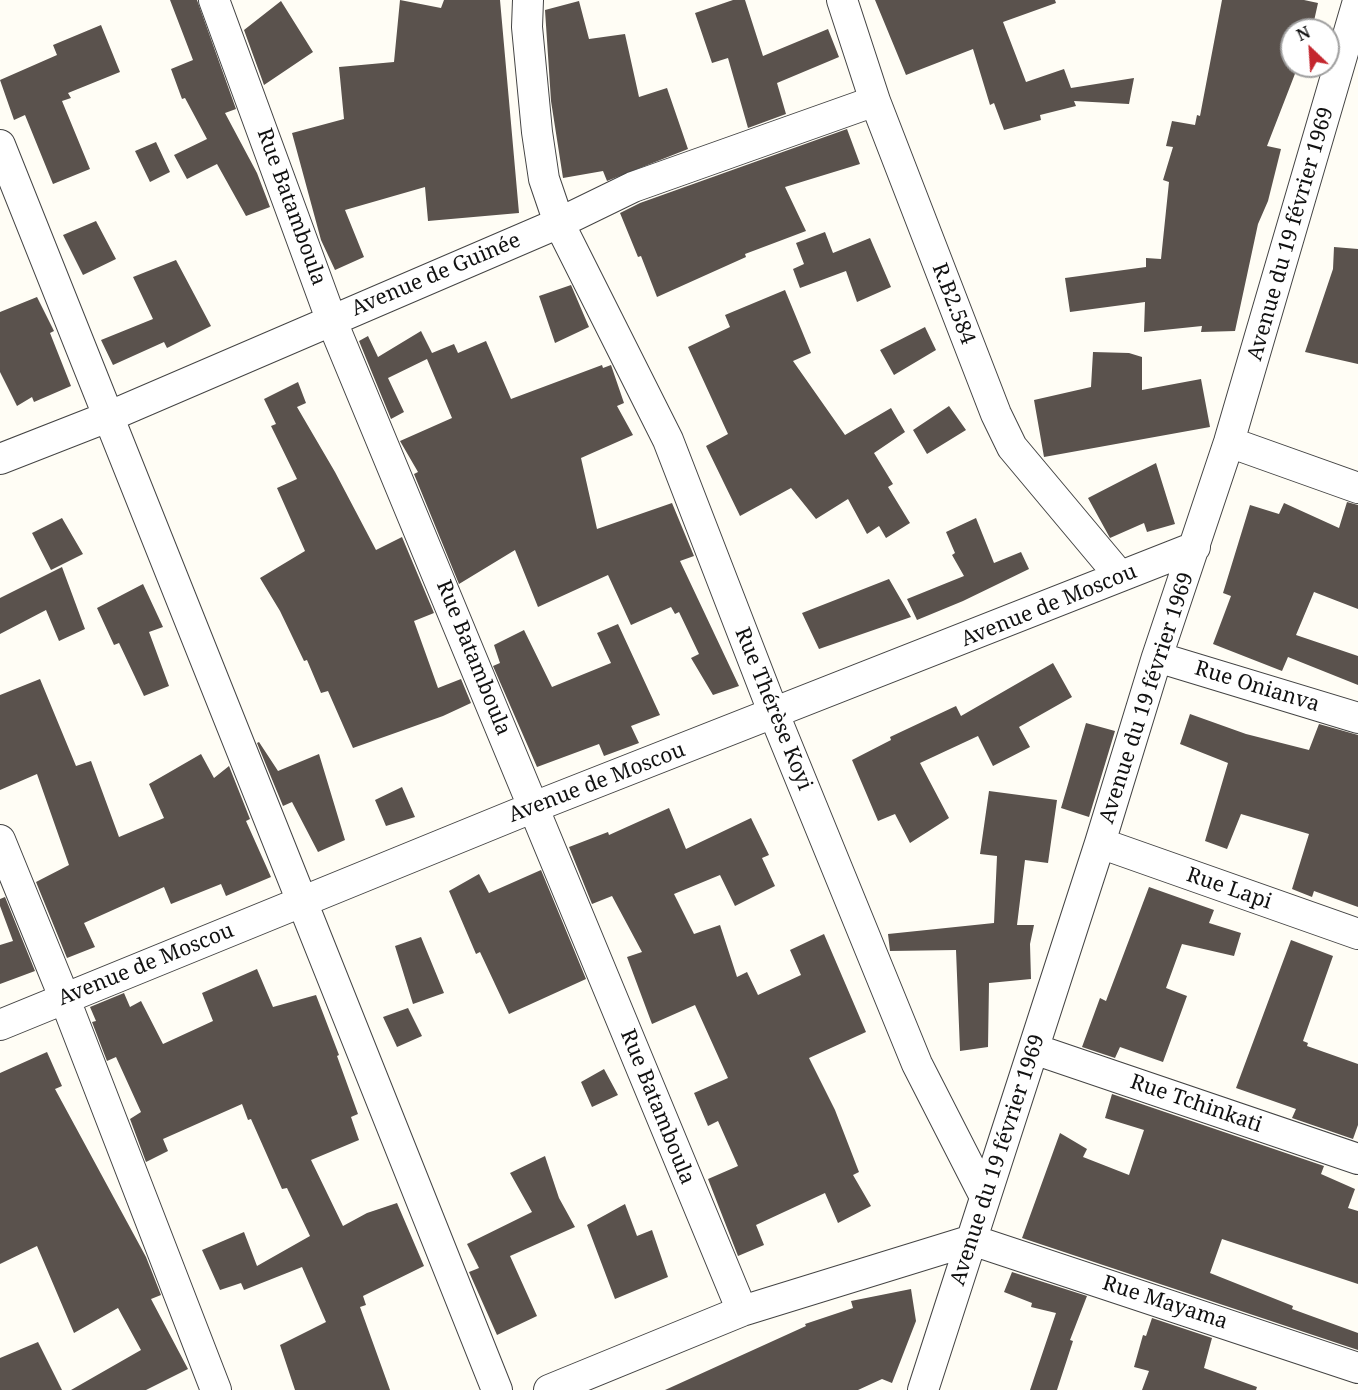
<!DOCTYPE html>
<meta charset="utf-8">
<style>
body{margin:0}
#map{position:relative;width:1358px;height:1390px;overflow:hidden;background:#fffdf5;font-family:"Noto Serif",serif}
canvas{display:block}
.north{position:absolute;left:1280px;top:18px;width:60px;height:60px;box-sizing:border-box;background:#fff;border:2px solid #a0a0a0;border-radius:50%;rotate:335deg;font-size:16px;font-weight:700;line-height:24px;text-align:center;color:#111}
.north::after{content:'';display:block;margin:auto;width:21px;height:27px;background:#c4262e;clip-path:polygon(50% 0,100% 100%,50% 72%,0 100%)}
</style>
<div id="map">
<canvas width="1358" height="1390"></canvas>
<div class="north">N</div>
</div>
<script>
const c = document.querySelector('canvas').getContext('2d');
c.lineJoin = 'round';
function paint(path, color) {
  c.fillStyle = color;
  c.fill(path, 'evenodd');
}
function strokePath(path, color, width, dash) {
  c.strokeStyle = color;
  c.lineWidth = width;
  c.lineCap = dash ? 'butt' : 'round';
  c.setLineDash(dash || []);
  c.stroke(path);
}
function drawText(font, color, halo, rows, align = 'center') {
  c.font = font + ' "Noto Serif",serif';
  c.lineWidth = 6;
  c.setLineDash([]);
  c.textBaseline = 'middle';
  c.strokeStyle = halo;
  c.fillStyle = color;
  for (const [text, x, y, turn = 0] of rows) {
    c.save();
    c.translate(x, y);
    c.rotate((+turn || 0) * Math.PI / 180);
    c.textAlign = isNaN(turn) ? turn : align;
    if (halo) c.strokeText(text, 0, 0);
    c.fillText(text, 0, 0);
    c.restore();
  }
}
paint(new Path2D(`
 M170,0h27l39,109 -11,4 32,60 13,34 -24,9 -29,-52 -30,15 -13,-24 33,-16 -22,-41 -3,1 -11,-30 22,-9z
 M400,0l41,8 3,-8h56l19,213 -91,8 -3,-34 -80,23 19,47 -29,13 -14,-30 -29,-107 52,-14 -5,-52 55,-5z
 M733,0h12l18,56 65,-27 11,28 -62,26 9,31 -38,14 -20,-70 -16,5 -17,-50z
 M875,0h180l1,3 -53,19 23,60 38,-13 7,19 63,-10 -5,26 -55,-3 2,5 -36,9 1,5 -37,10 -10,-27 -4,2 -17,-56 -67,26z
 M1222,0h82l14,3 -6,27h-20v36h12h-6l-31,80 14,3 -13,52 -10,23 -23,107 -34,1 1,-6 -58,6 1,-30 -75,10 -5,-34 81,-11v-9l15,1 8,-77 -6,-2 10,-33 -7,-1 6,-25 23,4 2,-10 3,1z
 M281,1l32,51 -49,33 -20,-55z
 M579,1l10,38 36,-5 14,63 28,-9 21,61 -81,32 -4,-10 -40,7 -12,-77 -6,-91z
 M101,25l19,47 -52,21 3,5 -9,3 28,68 -37,15 -28,-69 -11,5 -14,-40 57,-25 -4,-10z
 M847,129l13,35 -75,23 21,44 -61,23 1,3 -89,40 -16,-41 -3,1 -18,-44 20,-10z
 M156,142l14,30 -20,10 -15,-31z
 M96,221l20,38 -33,16 -20,-40z
 M825,232l8,21 37,-15 21,49 -34,15 -11,-31 -46,17 -7,-19 11,-5 -8,-21z
 M1334,247l24,2v115l-53,-12 28,-83z
 M176,260l35,66 -44,22 -3,-6 -51,23 -12,-25 52,-21 -20,-42z
 M571,285l18,42 -34,16 -16,-47z
 M785,290l26,63 -18,8 52,74 46,-27 14,24 -31,21 19,31 -5,3 22,36 -24,15 -7,-12 -12,8 -19,-35 -32,20 -25,-31 -51,28 -34,-70 22,-12 -40,-87 42,-20 -5,-12z
 M37,297l17,34 -4,2 21,53 -37,16 -2,-5 -15,9 -17,-34v-60z
 M925,327l11,23 -42,25 -14,-25z
 M421,331l11,22 22,-9 4,9 28,-12 25,58 91,-34 1,3 8,-3 13,38 -7,3 16,29 -52,23 16,71 75,-26 22,53 -14,5 59,125 -26,9 -22,-37 8,-4 -20,-42 -4,2 -4,-7 -40,18 -23,-50 -70,32 -23,-57 -56,34 -45,-110 4,-2 -18,-31 52,-23 -25,-59 -39,19 16,34 -13,7 -32,-78 9,-5 10,21z
 M1093,352l36,1 13,4v33l59,-11 9,48 -166,30 -10,-57 57,-13z
 M298,382l8,21 -9,4 38,65 41,78 26,-13 32,76 -20,8 24,67 23,-9 10,24 -28,13 -90,32 -25,-57 -7,2 -14,-33 -3,1 -24,-50 -20,-33 45,-27 -28,-63 20,-9 -26,-53 5,-2 -12,-25z
 M949,406l17,24 -39,24 -14,-24z
 M1156,463l19,61 -28,8 -3,-9 -34,15 -22,-40z
 M1347,502l11,3v104l-44,-17 -18,43 62,21v29l-70,-28 -6,14 -69,-27 18,-48 -8,-3 27,-88 29,9 5,-11 55,25z
 M62,518l21,36 -32,16 -19,-37z
 M976,518l18,45 27,-11 8,17 -66,32 -46,19 -10,-21 57,-23 -12,-21 3,-2 -9,-21z
 M62,567l23,62 -26,12 -13,-31 -46,24v-36z
 M889,579l22,38 -92,32 -17,-36z
 M143,584l20,43 -14,5 20,54 -25,10 -25,-53 -5,2 -17,-37z
 M618,624l42,91 -29,11 8,17 -35,13 -5,-12 -62,23 -44,-101 7,-3 -6,-18 30,-15 28,57 59,-24 -14,-30z
 M1053,663l19,34 -53,30 11,20 -37,19 -15,-30 -58,27 29,55 -39,25 -15,-29 -17,7 -26,-61 39,-20 -1,-3 66,-31 5,10z
 M40,679l36,87 15,-5 28,76 45,-19 -15,-34 52,-30 13,24 15,-12 21,53 -4,2 25,56 -45,19 -5,-12 -50,20 -7,-17 -80,36 11,24 -28,11 -31,-76 33,-17 -32,-91 -37,16v-95z
 M1190,714l56,20 63,16 10,-26 39,11v172l-44,-16 -2,6 -20,-8 17,-55 -68,-20 -14,35 -22,-8 23,-78 -48,-19z
 M1086,723l29,8 -26,86 -28,-9z
 M259,742l19,29 41,-17 26,86 -27,12 -26,-50 -9,4 -26,-63z
 M402,787l13,30 -29,9 -11,-26z
 M989,791l68,9 -9,63 -23,-3 -8,65h17l-4,19 1,35 -42,4 -1,64 -28,4 -4,-101 -66,1 -2,-17 106,-11 3,-67 -17,-2z
 M669,808l17,41 65,-31 18,37 -7,3 13,28 -40,20 -15,-31 -46,19 20,40 26,-9 17,52 10,-5 11,23 43,-20 -11,-25 34,-16 42,98 -57,26 26,52 24,62 -6,3 18,31 -33,17 -13,-30 -69,32 8,20 -26,11 -30,-77 30,-13 -20,-45 -10,5 -14,-33 34,-15 -33,-73 -43,19 -25,-67 15,-5 -30,-56 -20,8 -23,-57 39,-15 1,3z
 M541,870l45,109 -77,35 -29,-62 -4,2 -27,-63 30,-17 10,19z
 M1149,887l65,23 -5,13 32,10 -7,23 -52,-12 -16,44 21,8 -24,66 -43,-15 -5,11 -33,-11 18,-49 6,3z
 M5,897l30,74 -35,13v-39l13,-4 -13,-35v-7z
 M421,937l23,56 -31,11 -18,-58z
 M1291,940l42,16 -30,85 5,2 -1,3 51,18v61l-5,14 -61,-21 4,-9 -60,-21z
 M257,969l16,38 43,-12 23,60 -2,1 21,58 -7,3 8,23 -48,20 32,66 24,-13 30,-10 27,63 -61,30 3,9 -6,2 30,83h-95l-15,-45 46,-23 -24,-55 -58,23 -3,-7 -21,7 -18,-40 42,-18 13,34 53,-30 -23,-48 -5,1 -31,-70 -3,1 -6,-16 -79,35 5,12 -22,11 -16,-43 11,-7 -25,-55 -9,4 -15,-39 4,-1 -6,-14 34,-14 6,14 11,-6 22,43 50,-23 -11,-28z
 M408,1008l14,28 -25,11 -14,-30z
 M47,1052l15,34 -7,3 91,168 15,38 -10,4 37,70 -42,21h-75l70,-40 -23,-42 -44,25 -37,-87 -37,18v-191z
 M604,1069l14,26 -26,12 -11,-25z
 M1112,1094l212,72 -3,8 34,15 -7,19 10,3v73l-136,-45 -12,34 83,33 -1,3 66,24v17l-336,-112 38,-105 27,16 -4,8 46,18 15,-45 -39,-12z
 M545,1156l14,42 16,29 -65,29 27,60 -40,19 -28,-63 10,-4 -12,-24 65,-32 -22,-39z
 M625,1204l12,32 15,-6 16,47 -53,22 -28,-74z
 M1012,1272l75,24 -17,44 3,1 -16,49h-27l26,-77 -25,-6 1,-4 -28,-11z
 M911,1289l5,32 -24,62 -10,-4 -24,11h-193l141,-64 -1,-2 48,-16 -2,-7z
 M1152,1318l60,20 -8,30 53,19 -1,3h-114l7,-19 -15,-4 9,-32 3,1z
 M38,1342l24,48h-62v-32z`), '#5a524d');
const minor = new Path2D(`
 M214,0l117,319 411,992
 M528,0l-1,27 10,105 7,47 15,44 109,217 106,274 143,350 68,133
 M842,0l33,101 121,313 16,33 108,129
 M0,145l497,1245
 M1229,442l129,46
 M0,459l110,-43 449,-193 74,-36 242,-86
 M1157,657l201,61
 M0,840l64,157 152,393
 M1100,843l258,91
 M0,1025l534,-218 661,-260
 M1034,1049l324,110
 M549,1390l193,-79 230,-71 386,128
 M923,1390l177,-547 57,-186 72,-215 129,-441`);
strokePath(minor, '#444', 32);
strokePath(minor, '#fff', 30);
drawText('21px', '#111', '#fff', [
 ["Rue Batamboula",291,207,70],
 ["Avenue du 19 février 1969",1291,234,-74],
 ["Avenue de Guinée",436,275,-23],
 ["R.B2.584",953,304,69],
 ["Avenue de Moscou",1049,606,-22],
 ["Rue Batamboula",473,658,68],
 ["Rue Onianva",1257,687,17],
 ["Avenue du 19 février 1969",1147,698,-72],
 ["Rue Thérèse Koyi",773,709,68],
 ["Avenue de Moscou",597,783,-21],
 ["Rue Lapi",1229,889,19],
 ["Avenue de Moscou",146,965,-22],
 ["Rue Tchinkati",1196,1104,19],
 ["Rue Batamboula",657,1107,68],
 ["Avenue du 19 février 1969",998,1160,-72],
 ["Rue Mayama",1165,1303,18]
]);
</script>
